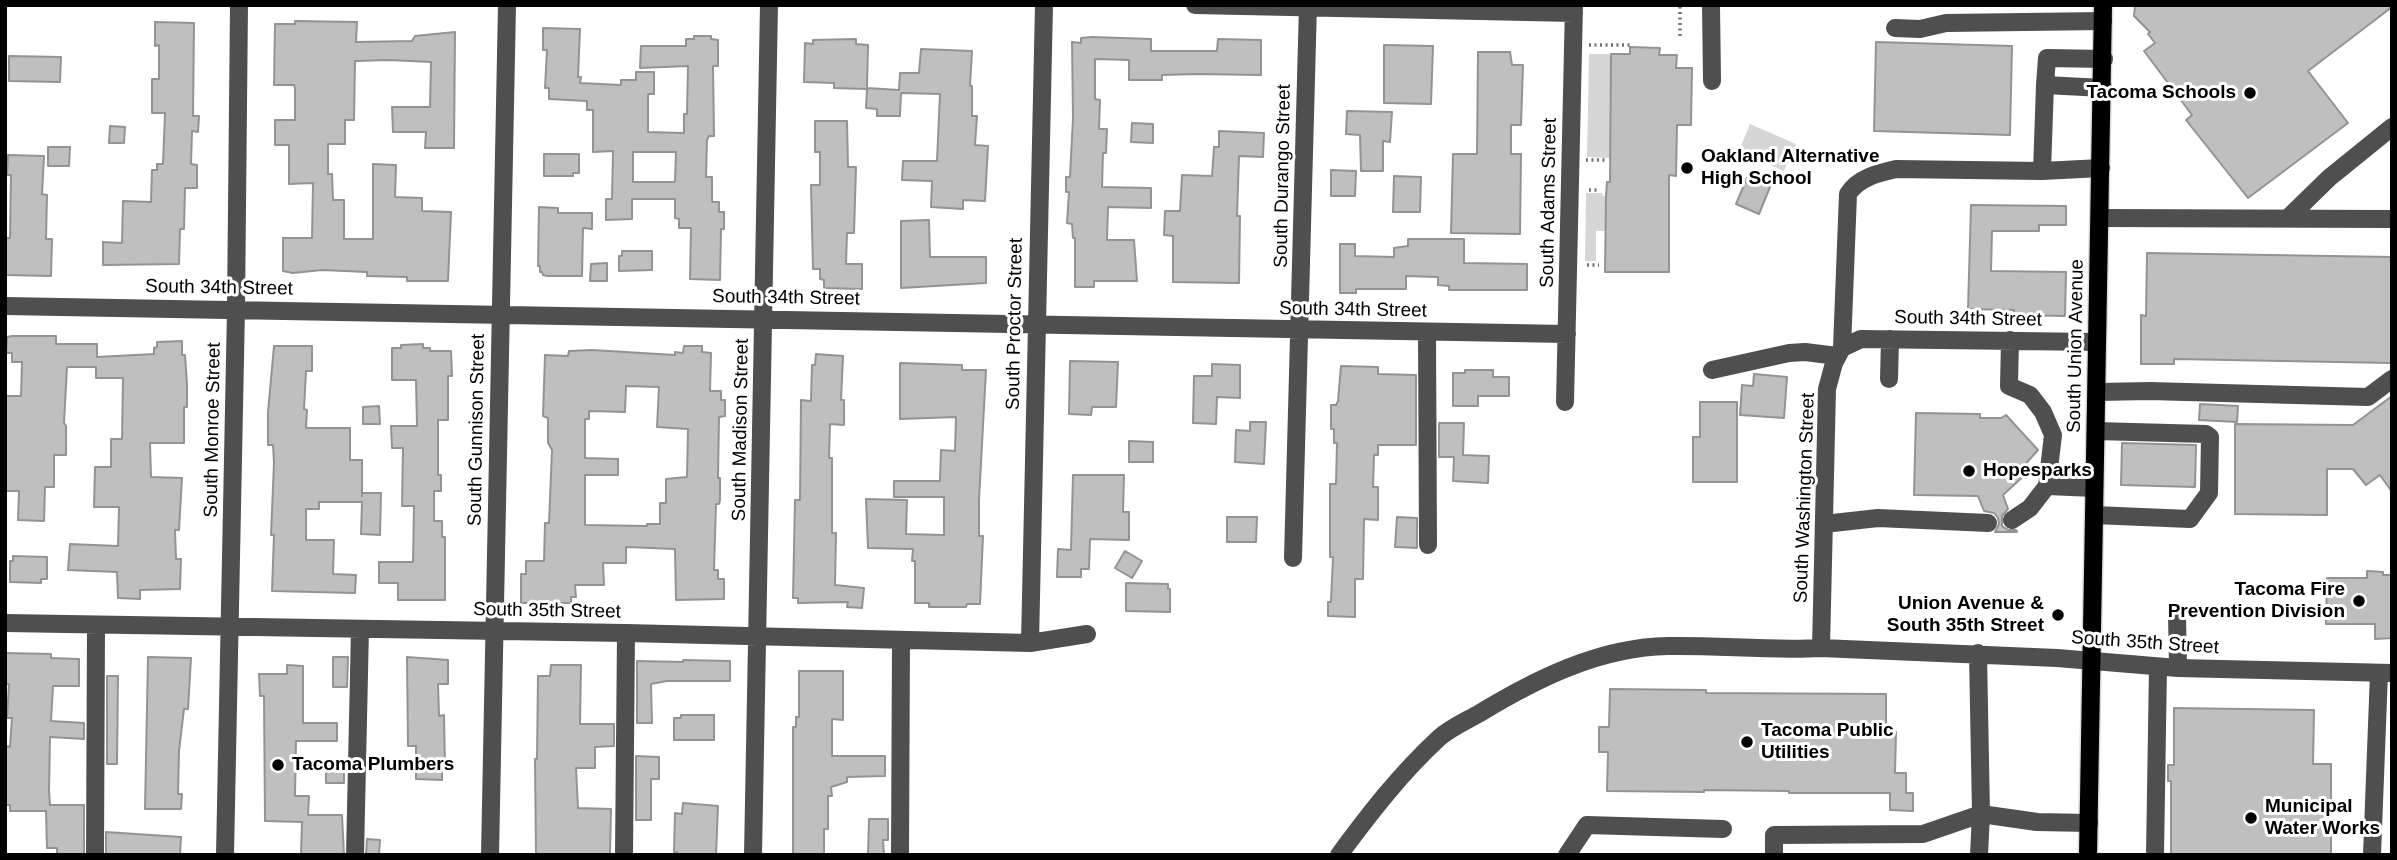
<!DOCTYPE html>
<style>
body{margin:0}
#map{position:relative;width:2397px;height:860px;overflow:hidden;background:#fff;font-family:Arial,sans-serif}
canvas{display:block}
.frame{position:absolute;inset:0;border:7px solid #000;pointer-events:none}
</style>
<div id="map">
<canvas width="2397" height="860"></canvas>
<div class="frame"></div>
</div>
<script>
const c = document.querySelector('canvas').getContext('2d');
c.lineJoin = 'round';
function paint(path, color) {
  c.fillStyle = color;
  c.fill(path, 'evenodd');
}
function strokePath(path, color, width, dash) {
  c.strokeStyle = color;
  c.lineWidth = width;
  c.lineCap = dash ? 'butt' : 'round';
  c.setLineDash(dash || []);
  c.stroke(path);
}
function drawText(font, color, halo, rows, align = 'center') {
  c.font = font + ' Arial,sans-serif';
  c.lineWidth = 6;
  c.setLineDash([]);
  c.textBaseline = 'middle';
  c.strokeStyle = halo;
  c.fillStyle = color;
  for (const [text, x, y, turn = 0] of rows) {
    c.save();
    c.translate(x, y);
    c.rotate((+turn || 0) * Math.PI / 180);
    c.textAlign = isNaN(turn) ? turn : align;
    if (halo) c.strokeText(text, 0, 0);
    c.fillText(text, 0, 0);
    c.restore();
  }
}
paint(new Path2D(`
 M1589,54h22l-1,104 -23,-1z
 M1750,124l46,20 -12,27 -45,-20z
 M1586,193h16l1,3h3l-1,35h-9v30h-11z`), '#d6d6d6');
const building = new Path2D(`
 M2135,5h257v2l-84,64 40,52 -100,75 -62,-78 6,-5 -48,-64 11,-8 -7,-9 2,-2 -16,-16z
 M295,21l62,1 -1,20 56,-1 3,-5 40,-4 -1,116h-29l1,-16h-33l-1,-25h38l1,-45 -42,-2 -34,1 -1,59h-9v24h-17v30h4l1,26h11v39h29v-75l23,1 -1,32 27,1v13l29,1 -3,69h-41v-4l-40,-1v-4l-45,-2 -29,3 -10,-2v-33h29l1,-55 -24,1v-39h-14v-25h20v-32l-1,-3h-20l1,-61h20z
 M155,22l39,1 -1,93h6l-1,16 -6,-1 -1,33 6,1v23h-12l-1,41h-4l-1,35 -76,1v-23l19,1 1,-42 28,1 1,-32h5v-6h6l2,-51h-13v-34h7v-34l-4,1z
 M543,28l37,1 -2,48h3l-1,6 41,2v-5h15v-8h18v22h-6v38l36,1v-19h3l1,-48 -48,2 1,-22h45v-7h8v-3h17v3l7,1v26h-5l1,70h-5l-2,4 -1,37h6v25h7v10h5v17h-3l-1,51 -30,-1 1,-51h-12v-9l-4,-1v-19h-43v20l-26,1v-21h6l1,-48 -20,1v-42h-6v-9l-38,-2v-11h-4l2,-38h-4zM633,152h43l-1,30h-42z
 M1092,37l59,2v12h66l1,-12 43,1v35l-64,-1 -35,1v5h-33v-20l-34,-1v40l5,1 -1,29h8l-1,24h-3l-1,34 49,1v20l-43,-1 -1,33h27l3,41h-43v6h-19v-49h-2l-1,-14 -5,-1 2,-31h-3v-15h4l3,-59 -1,-76 9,1v-5z
 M856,39v5l12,1 -1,43 32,2 1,-17h19l2,-24 51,2 -2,35h2v30h5l-2,29 13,1 -3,55 -22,-1v9l-32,-2 1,-26 -30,-1 1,-19h34l3,-67 -39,-1 -1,23h-23v-7l-11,-1 1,-19 -33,-1v-5l-30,-1 1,-39 8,1v-4z
 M1876,42l136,4 -2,89 -136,-4z
 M1384,45l49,1 -2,58 -47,-1z
 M1630,47l30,1 -1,7h18l-1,13h16l-1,57h-14l-1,51 -7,-1v97h-64l1,-76 1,-14h3l1,-128h19z
 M1478,52h32l2,13h11l-2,60h-10v29h10l-1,80 -69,-1 2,-79h24z
 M9,56l52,1 -1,25 -51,-1z
 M1347,111l45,1 -2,30 -7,-1v30h-22l-1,-36 -14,-1z
 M815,121h32l1,46h8l-2,66h-7l-1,31h16v25l-38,-1v-8l-4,-1v-10h-7l-2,-84h9v-33h-5z
 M1132,123l21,1v19l-22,-1z
 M110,126l15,1 -1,16h-15z
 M1219,131l45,2 -1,24 -24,-1 -2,60h3l-1,67 -66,-1v-46l-9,-1 1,-24h15l2,-36 30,1 2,-29h5z
 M48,147h22l-1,19h-21z
 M544,154h35v19h-6v3h-29z
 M8,155l36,1 -2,38 5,1 -1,44h6l-1,37 -46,-1v-37h5l1,-63h-4z
 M1331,170l25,1 -1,25h-24z
 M1394,176l27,1 -1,35h-27z
 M1747,178l23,9 -11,27 -23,-10z
 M1971,205l95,1v19h-27v6h-47l-1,40 75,1 -1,44 -51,-1v-5l-46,-1z
 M539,207l19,1v5h34v16l-9,-1 -1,48h-34l-5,-1 -1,-3h-2v-6h-2z
 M929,220l1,37h56v26l-85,5v-67z
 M1408,239h56v24l63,1v26h-78v-4l-11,-1v-8l-32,-1v13h-50v4h-16v-49h15v12l39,1v-9l14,-2z
 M622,251h30v19l-33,1v-15h3z
 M2147,253l245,4 -1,106 -217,-4v5h-33v-49l5,1z
 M607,263v18h-17l1,-17z
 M12,336h44v8h41v13l57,-3v-6l3,-1v-5l25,-1v14h3l2,29v23h-3v36h-34l1,34 31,1 -3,52h-4l1,29h5l-1,30 -40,1v9l-22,-1 -1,-26 -49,-2 2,-26 48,2 1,-39h-25l1,-40h16v-28h11l1,-61h-27v-11h-29l-3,56 2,3v29h-12v32h-9l-1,34 -26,-1 1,-29h-13v-95h15l1,-34h-10v-9h-6l1,-16z
 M423,344v4h7v3h21l1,25h-4v44h-10v55h3v16h-7v30h8v16h3v63h-47v-17h-19v-21h34l1,-56h-12l1,-58h-11l-1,-22h26l-1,-46h-24v-32h9v-3z
 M274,346h38v25h-6l-2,38 3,1 -1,18h44v32h12v36v-3h19l-1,42 -19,-1 1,-32h-43v7h-13v31h28l-1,34 23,1 -1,18 -83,-2 2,-56h-3l3,-72 -1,-18h-5v-33z
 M684,346h18v6l9,1 -1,38h11v9h4v16l-6,1 -1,61h2v22l-1,4h-3l-2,66h4v9h6v20l-48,1 -1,-51 -49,-2v16h-23l1,22h-29l1,12h-5v6h-50v-29h5v-13h18l1,-38h4l3,-73 -4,-7v-25l-5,-2 2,-61 23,1 1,-5 23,-1 83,5v-3l8,1zM626,386l33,1 -2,40 31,2 -1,48 -21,2v24h-6v21h-13v2l-62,-1v-50h33v-16l-33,-1v-39h4v-8l36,1z
 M816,354l27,2 -2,44h3v25l-14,-1 -1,34h3v75h4l-1,52 29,3 -2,20 -15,-1 1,-5 -50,1v-5h-5l2,-98h5l1,-100 10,1 1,-36h3z
 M1070,361l48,1 -2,45h-24l-1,8 -22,-1z
 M900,363l62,2v5h24l-7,130v36h4l-3,68h-13l-1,3h-37v-4h-14v-42h-3l1,-12 -45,-1 -2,-49 41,1 -1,34 38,1v-38h-50v-16h46l1,-31 14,1 1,-34 -56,2z
 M1212,364l28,1v33l-23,-1 -1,27 -23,-1 1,-47h18z
 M1341,366l37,1v7l38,1v70h-38v10h-4l-1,32h5v33l-14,-1 -1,60h-8v38l-27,-1v-14h3l2,-45h-3v-73h6l1,-41h-3v-14h-3v-24h5l2,-4z
 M1465,370h28v7h16v19h-31v10h-25v-33h12z
 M1754,374l33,3 -3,41 -44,-3 2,-30 11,1z
 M2392,396v96l-12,-17 -14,10 -13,-16h-26v46l-92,-1v-90l118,1z
 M1700,402h37v80h-44v-45h7z
 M2200,404l38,2 -1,16 -38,-2z
 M379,406l1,18h-17v-17z
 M1916,413l64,1v4h21l5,-3 32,35 -16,18 5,5 -24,22 5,14 -6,7v10l6,4h8l1,2h-22l4,-8 -1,-6 -4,-5 -10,-2 -6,-15 -64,-1z
 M1250,422h16l-2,42 -29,-2 1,-32 14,1z
 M1439,423h25l-1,32 26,1 -1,27 -35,-2 1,-24h-15z
 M1129,441l24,1v20h-24z
 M2122,443l74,2 -1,42 -74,-2z
 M1073,475h51l-1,37h6v28l-39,-1 -1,30h-8v8h-24l1,-28 13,1z
 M1227,517h30l-1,25h-29z
 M1397,517l20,1v30l-22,-1z
 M1125,551l17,10 -10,17 -17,-10z
 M13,556l34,1v22h-6v4l-31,-1v-21h3z
 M2367,571l16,1v3h9v63l-17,1v-15h-49l1,-46h40z
 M1126,583l42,1v5h2v23l-44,-1z
 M5,653l46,1v4l28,1v27h-26l-2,35 33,2v16l-34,-2 -1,54 1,14h34v50h-27v-7h-10l-1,-37h-36v-6h-5v-50l1,-9 4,1 2,-29h-5l2,-34h-4z
 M148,657l43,1 -3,51h-4l-5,42 -1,43h4l-1,15h-36z
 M333,657h15l-1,30h-14z
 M407,657l41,3v24h-10l1,32 5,-1 1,53h-3v12l-26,-1v-33h-8z
 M683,660l47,1v20h-63l-16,3 1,39h-15v-62l46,1z
 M287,665l16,1v57h34v18h-41l-1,55h14l-1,19h34l2,40 -43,-1 1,-32 -37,-1 -1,-125h-4l-1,-22h28z
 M551,665h30l-1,59h34v22l-19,1v21h-19l2,40 33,1 -1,46h-74l-1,-96h2l1,-83h12z
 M799,671h44v49l-11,-1v37h53v20l-38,1v5l-16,5 1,9h-4v33h-4v26h-31v-128h3v-10h3z
 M107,676h11l-1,88h-10z
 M1610,689l96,1v3l180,1v38h10l-1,41h11v20h7v18l-23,-1v-17h-101v-2l-85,-1v2l-97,-1 1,-39h-9v-25h10z
 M2174,708l140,2 -1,54h18v91h-160v-74h-3v-16h6z
 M681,715h33v25h-40v-22h7z
 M636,756l23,1v22h-8v41h-15z
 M326,765h18v18h-18z
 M683,803l35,3 -2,49h-39v-3h-3l1,-39 7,1z
 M869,819h19v21h-5l1,15h-16z
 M106,832l75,5 -1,18h-74z
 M367,839l13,1 -1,15h-13z`);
paint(building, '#bfbfbf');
strokePath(building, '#939393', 2);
const major = new Path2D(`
 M2088,855l15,-850`);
strokePath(major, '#dbdbdb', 21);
strokePath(new Path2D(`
 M1680,36v-31
 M1589,45h42
 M1586,160h20
 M1589,190h10
 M1587,265h12`), '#717171', 3.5, [2, 3.5]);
strokePath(new Path2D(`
 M1195,5l379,8
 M1711,5l1,76
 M1895,28l25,1 26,-6 157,-2
 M2045,85l2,-27 57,1
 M2101,168l-59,3 3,-86 58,3
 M2100,218l292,1
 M2288,218l41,-40 63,-51
 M5,306l1562,28
 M1427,332l1,213
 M2010,340l-1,46 21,9 13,17 10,23 -6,51 -17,22 -18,12
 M1842,348l19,-9 235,3
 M1712,370l77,-17 16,-1 32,4
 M1889,379l1,-40
 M2097,392l53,-1 218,6 24,-18
 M1565,402l9,-397
 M2047,486l47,2
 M2094,515l96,4 19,-26 1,-56 -4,-3 -110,-3
 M1824,524l54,-6 110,5
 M1293,558l15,-553
 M2177,614l1,54
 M5,623l621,10 404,10 57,-9
 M1030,643l14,-638
 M1821,648l6,-259 7,-26 8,-15 6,-154c10,-16 30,-21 48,-25l146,2
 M1978,653l3,161 -2,41
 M95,855l1,-230
 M225,855l11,-546 3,-304
 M355,855l5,-226
 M490,855l17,-850
 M624,855l2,-222
 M753,855l16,-850
 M900,855l1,-215
 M1339,855c31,-42 62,-82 100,-117 11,-10 27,-17 41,-25 56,-34 120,-66 188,-67 51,-1 102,5 153,2l236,10 121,10 214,5
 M1567,855l20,-30 136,4
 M1774,855v-20l149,-1 58,-20 56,8 52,1
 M2155,855l3,-188
 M2372,855l7,-182`), '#4f4f4f', 18);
strokePath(major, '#000', 18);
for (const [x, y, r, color] of [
 [2250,93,7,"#000"],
 [1687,168,7,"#000"],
 [1969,471,7,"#000"],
 [2359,601,7,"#000"],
 [2058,615,7,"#000"],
 [1747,742,7,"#000"],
 [278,765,7,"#000"],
 [2251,818,7,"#000"]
]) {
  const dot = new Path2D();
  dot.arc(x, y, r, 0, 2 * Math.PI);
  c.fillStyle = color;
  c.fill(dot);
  strokePath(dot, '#fff', 2.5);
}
drawText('bold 19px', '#000', '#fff', [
 ["Tacoma Schools",2236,93,"right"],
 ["Oakland Alternative",1701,157],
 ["High School",1701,179],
 ["Hopesparks",1983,471],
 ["Tacoma Fire",2345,590,"right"],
 ["Prevention Division",2345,612,"right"],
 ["Union Avenue &",2044,604,"right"],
 ["South 35th Street",2044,626,"right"],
 ["Tacoma Public",1761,731],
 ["Utilities",1761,753],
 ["Tacoma Plumbers",292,765],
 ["Municipal",2265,807],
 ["Water Works",2265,829]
], 'left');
drawText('19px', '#000', '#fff', [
 ["South Durango Street",1283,176,-89],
 ["South Adams Street",1549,203,-89],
 ["South 34th Street",219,288,1],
 ["South 34th Street",786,298,1],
 ["South 34th Street",1353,310,1],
 ["South 34th Street",1968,319,1],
 ["South Proctor Street",1015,324,-89],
 ["South Union Avenue",2076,346,-89],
 ["South Monroe Street",213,430,-89],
 ["South Gunnison Street",477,430,-89],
 ["South Madison Street",741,430,-89],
 ["South Washington Street",1805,498,-88],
 ["South 35th Street",547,611,1],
 ["South 35th Street",2145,643,4]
]);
</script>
